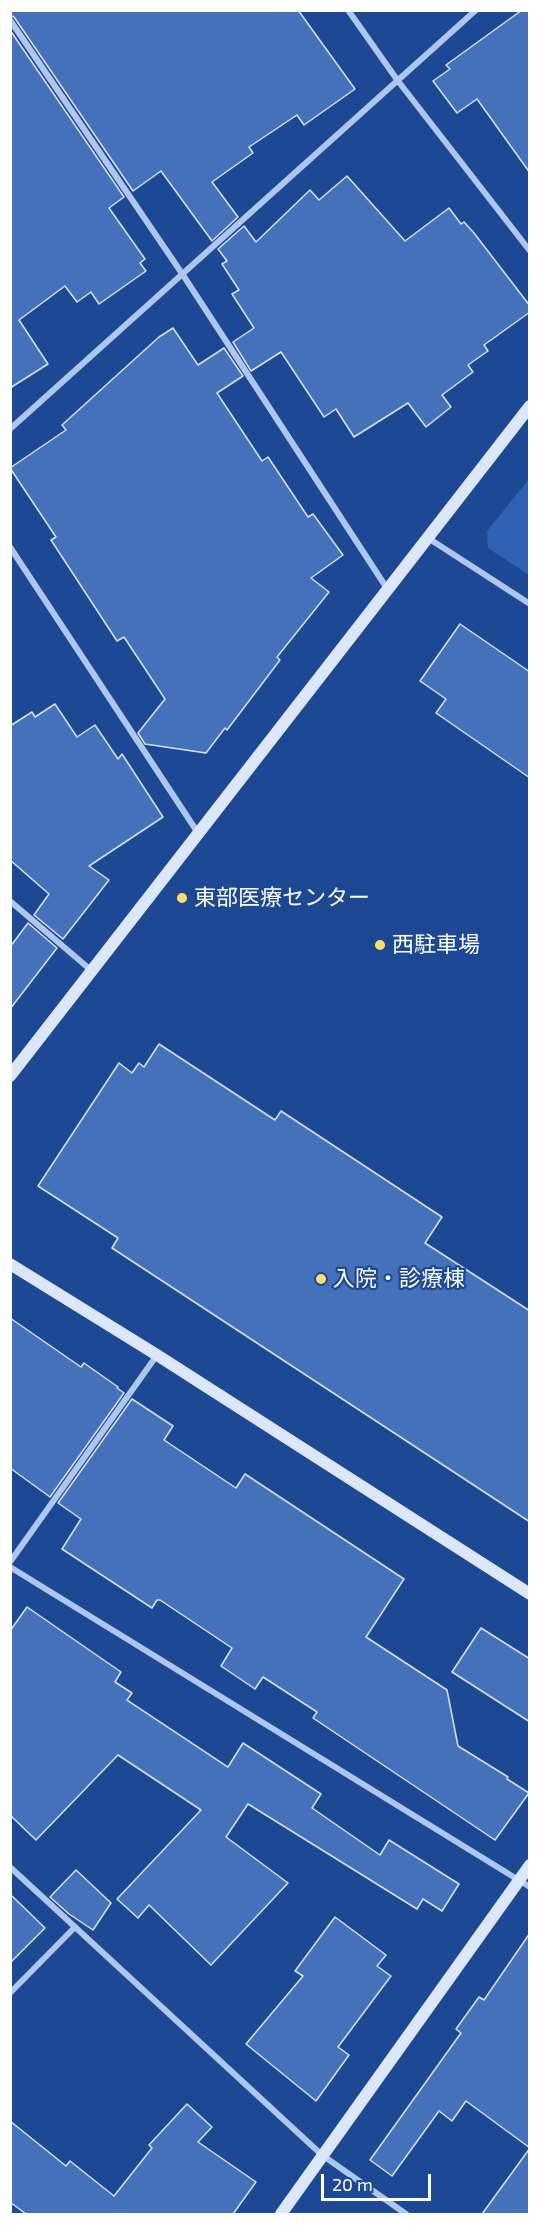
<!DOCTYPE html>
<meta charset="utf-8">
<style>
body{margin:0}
#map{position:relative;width:540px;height:2225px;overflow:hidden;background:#1d4894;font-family:"Exo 2",sans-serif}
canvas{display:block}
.frame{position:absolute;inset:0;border:12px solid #fff;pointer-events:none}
.scale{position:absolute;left:321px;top:2174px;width:110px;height:27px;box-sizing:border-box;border:3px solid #fff;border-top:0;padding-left:8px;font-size:18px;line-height:21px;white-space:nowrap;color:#fff;-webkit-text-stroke:4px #1d4894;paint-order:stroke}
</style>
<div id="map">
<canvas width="540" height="2225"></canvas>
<div class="frame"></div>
<div class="scale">20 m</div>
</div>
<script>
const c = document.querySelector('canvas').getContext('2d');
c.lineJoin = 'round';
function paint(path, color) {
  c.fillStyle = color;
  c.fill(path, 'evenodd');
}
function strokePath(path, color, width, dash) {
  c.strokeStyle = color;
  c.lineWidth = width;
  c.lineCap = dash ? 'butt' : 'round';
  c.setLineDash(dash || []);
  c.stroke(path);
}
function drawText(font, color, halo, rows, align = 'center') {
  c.font = font + ' "Exo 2","Noto Sans JP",sans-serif';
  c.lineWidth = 4.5;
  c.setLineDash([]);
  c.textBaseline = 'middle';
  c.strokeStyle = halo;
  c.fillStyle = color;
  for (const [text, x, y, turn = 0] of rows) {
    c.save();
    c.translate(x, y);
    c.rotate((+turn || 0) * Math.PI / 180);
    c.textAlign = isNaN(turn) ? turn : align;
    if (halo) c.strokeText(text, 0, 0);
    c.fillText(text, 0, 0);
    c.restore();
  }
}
paint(new Path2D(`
 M529,479v96l-41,-27 -1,-17z`), '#3061b2');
const building = new Path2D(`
 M10,10h288l57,79 -51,36 -7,-10 -48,32 4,6 -41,29 26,35 -26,24 -51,-70 -28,20 -119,-174 -4,-2z
 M522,10h8v163l-53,-74 -20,14 -24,-32 17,-12 -4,-4z
 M10,30l114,167 -15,11 36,51 -5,4 6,8 -47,33 -8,-12 -14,10 -12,-16 -46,34 29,44 -38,24z
 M347,176l58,65 44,-33 12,16 3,-2 10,11 56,73v6l-46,33 4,6 -20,14 5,7 -31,23 9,12 -25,20 -18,-24 -54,34 -18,-28 -12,8 -43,-65 -30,19 -18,-29 21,-14 -22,-34 7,-4 -17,-26 5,-3 -9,-12 26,-23 12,16 54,-52 9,10z
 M173,328l25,37 26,-17 19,28 -26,17 45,68 6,-4 40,60 5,-3 30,41 -32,23 18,14 -52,65 3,3 -53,70 -2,-2 -19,25 -61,-9 -7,-11 27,-34 -41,-62 -7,4 -66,-101 5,-3 -46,-69 56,-38 -4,-5 97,-88z
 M460,624l70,48v106l-94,-65 10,-14 -26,-18z
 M55,704l22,33 18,-12 23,34 4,-5 41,63 -74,49 20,14 -46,59 -29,-24 15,-21 -39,-34v-134l22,-14 3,5z
 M28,923l29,25 -47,61v-62z
 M159,1044l116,76 6,-9 161,106 -17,26 105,68v211l-418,-274 6,-10 -80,-52 81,-123 13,10 7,-10 5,4z
 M10,1318l71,49 3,-4 34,24 -1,1 7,5 -74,104 -40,-29z
 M132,1399l41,27 -9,14 72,48 9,-14 159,105 -38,58 81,53 11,56 50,31 -1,2 22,14 -34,47 -182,-122 4,-6 -54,-35 -8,12 -34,-23 11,-18 -72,-48h-3l-5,8 -90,-59 19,-30 -23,-16z
 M27,1607l94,65 -6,10 17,11 -5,7 101,67 15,-24 78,51 -9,14 68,47 9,-15 70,44 -17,27 -19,-12 -6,10 -169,-105 -22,33 62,46 -77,82 -62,-60 -11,13 -21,-19 84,-89 -83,-55 -82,85 -26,-25v-184z
 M481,1628l49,31v63l-78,-50z
 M76,1870l35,33 -18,27 -24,-16 -19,-17z
 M10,1894l35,34 -35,35z
 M335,1917l51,38 -9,11 14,10 -53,71 11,8 -33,46 -70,-57 57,-68 -8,-5z
 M530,1933v215l-64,-47 -14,20 -13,-10 -47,65 -22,-16 91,-127 -5,-4 23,-32 5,3z
 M187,2104l25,23 -14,15 58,40 -23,32h-207l-16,-12v-81l56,45 4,-5 44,35 38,-48 -3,-3z
 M530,2148v66h-48z`);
paint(building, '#4571bb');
strokePath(building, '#d5e4fa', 1.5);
strokePath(new Path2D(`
 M348,10l50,71 132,170
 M10,20l173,255 205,315
 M10,429l466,-419
 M428,538l102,66
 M10,547l188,286
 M10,901l82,70
 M10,1562l147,-207
 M10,1567l520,320
 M10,1867l312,288 84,59
 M10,1993l65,-66`), '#afc7ef', 6);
strokePath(new Path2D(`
 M10,1076l520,-670
 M10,1264l147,91 373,239
 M281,2214l249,-349`), '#dce7fb', 12);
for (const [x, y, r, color] of [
 [182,898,6,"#fedf6d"],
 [380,945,6,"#fedf6d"],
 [321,1279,6,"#fedf6d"]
]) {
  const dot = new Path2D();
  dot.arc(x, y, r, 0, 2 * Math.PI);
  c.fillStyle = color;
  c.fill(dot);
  strokePath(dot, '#1d4894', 2);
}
drawText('22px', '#fff', '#1d4894', [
 ["東部医療センター",194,898],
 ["西駐車場",392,945],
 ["入院・診療棟",333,1279]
], 'left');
</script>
